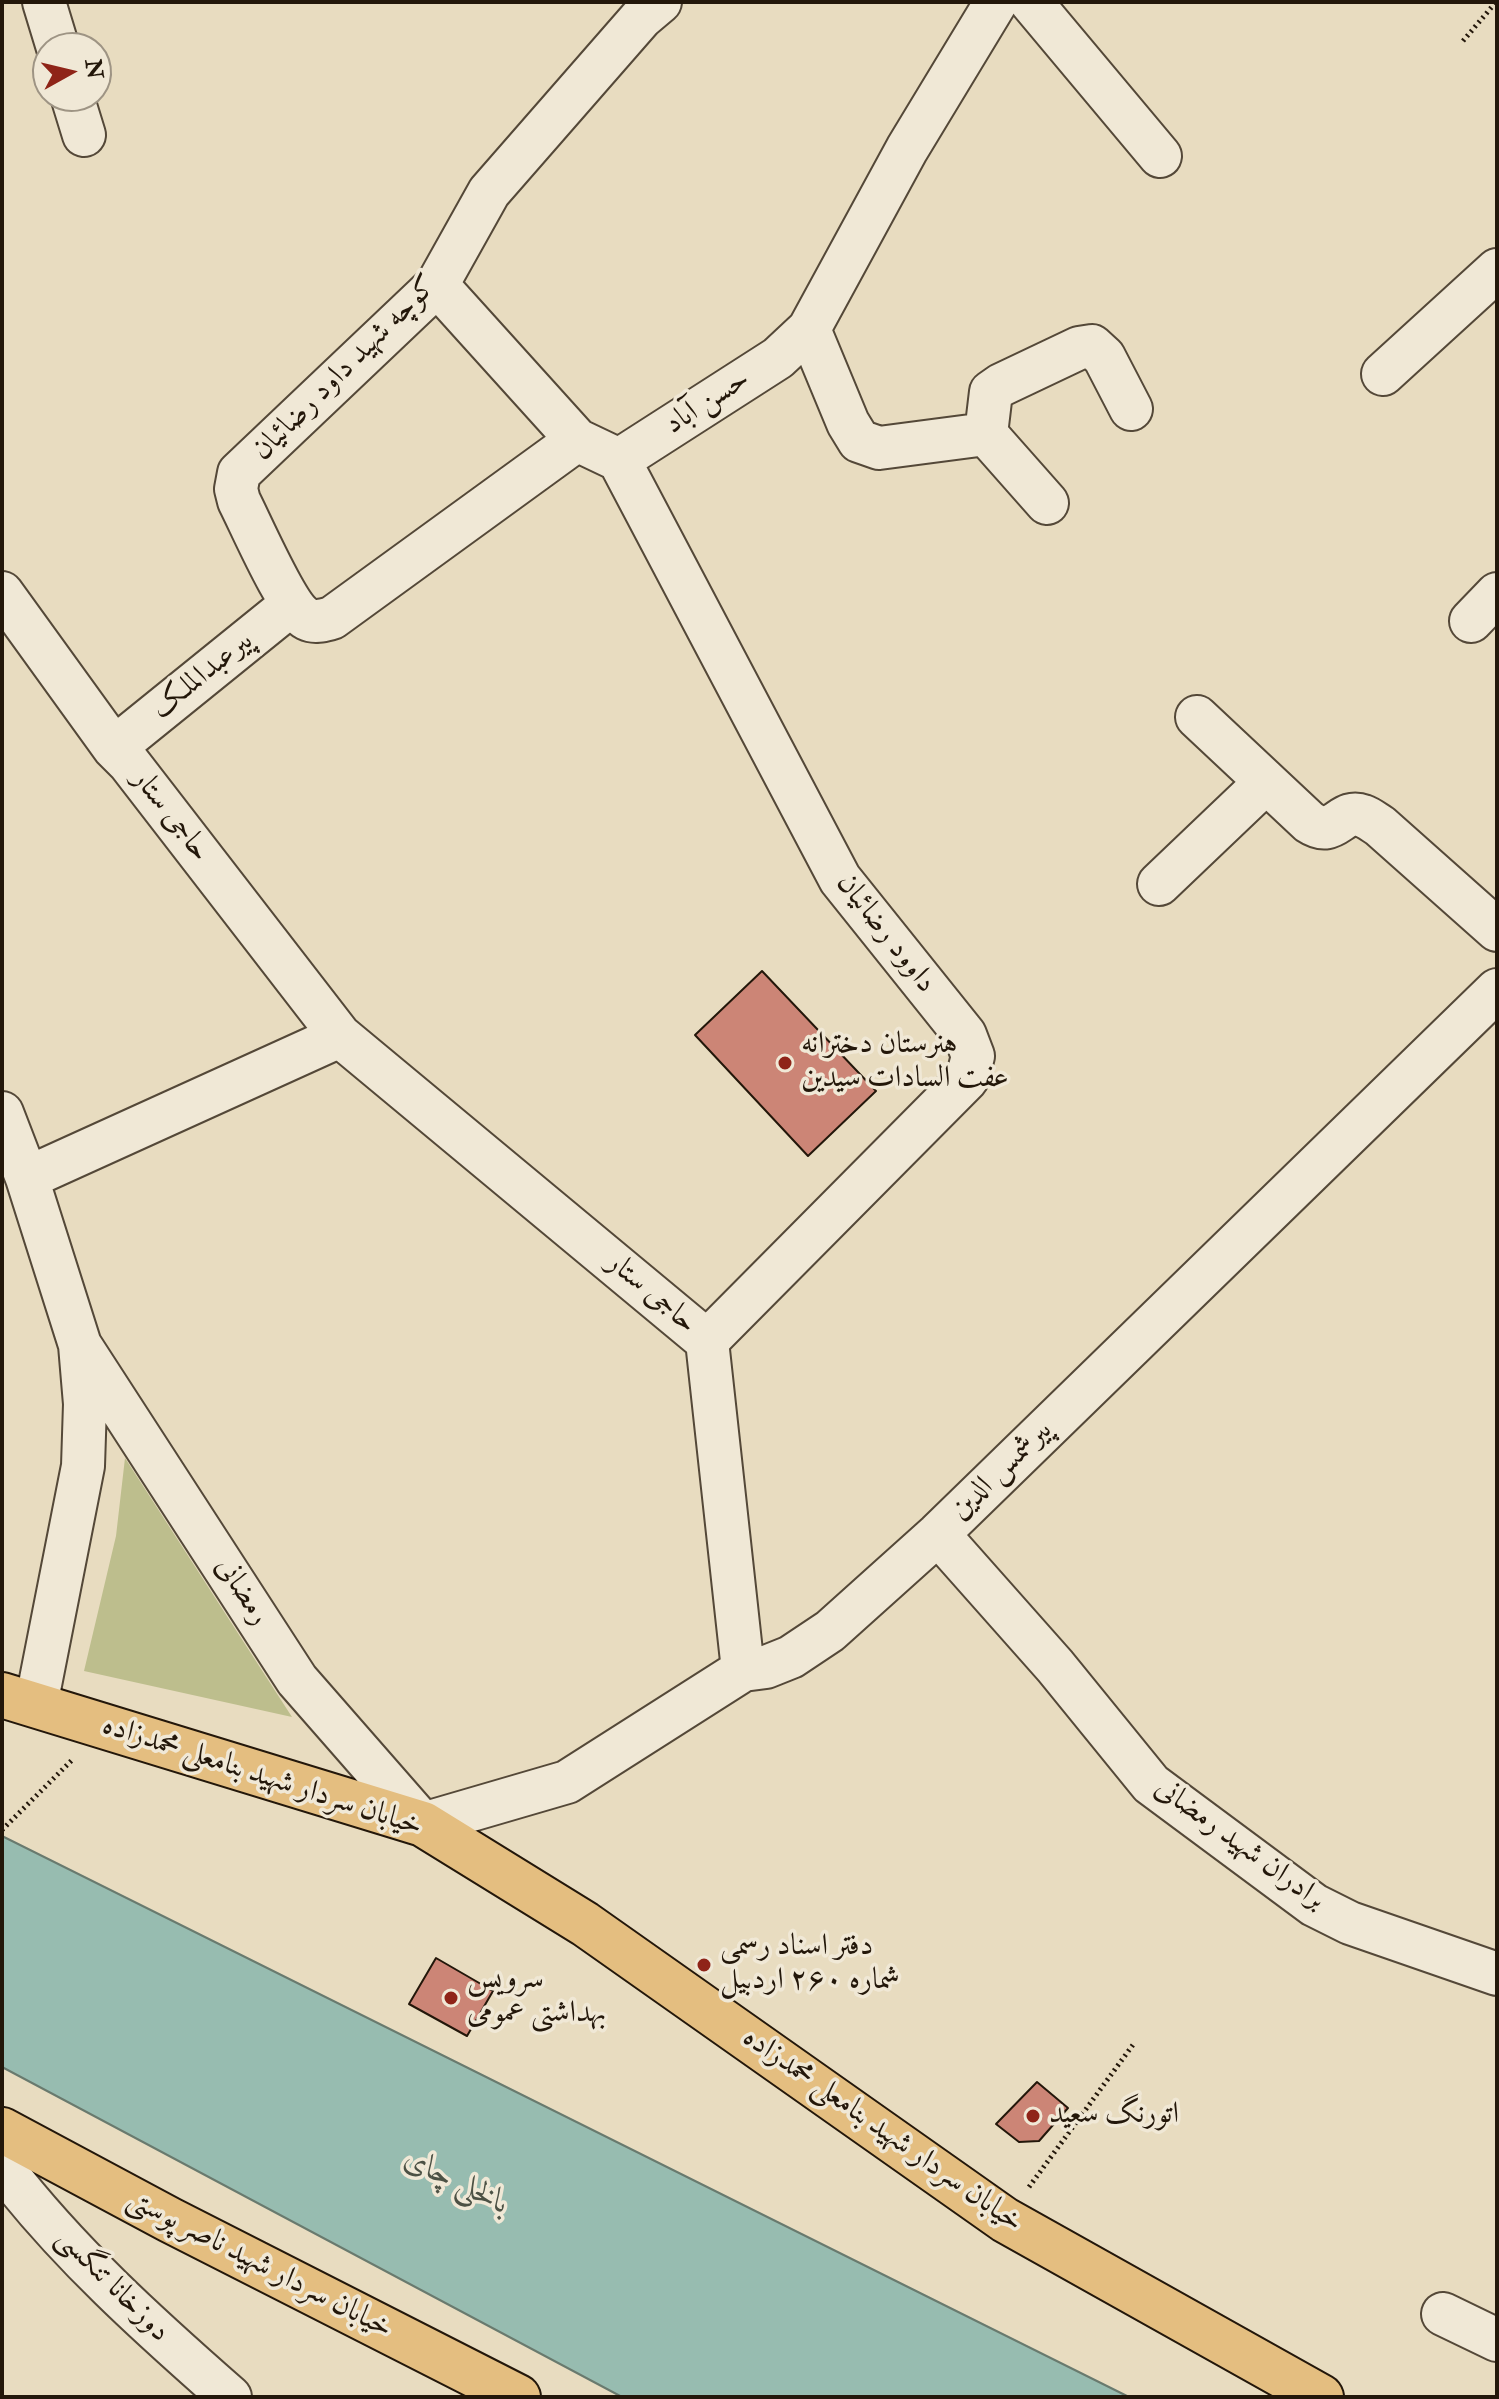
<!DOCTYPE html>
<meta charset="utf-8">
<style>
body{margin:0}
#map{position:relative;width:1499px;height:2399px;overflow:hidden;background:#e8dcc0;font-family:"IM FELL Double Pica",serif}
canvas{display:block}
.frame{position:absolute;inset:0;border:4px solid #23170a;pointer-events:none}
.north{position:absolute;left:32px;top:32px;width:80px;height:80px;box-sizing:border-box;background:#f0e8d6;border:2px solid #9e9484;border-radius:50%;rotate:82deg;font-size:22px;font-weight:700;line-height:32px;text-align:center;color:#23170a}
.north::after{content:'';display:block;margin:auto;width:28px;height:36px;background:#8f2418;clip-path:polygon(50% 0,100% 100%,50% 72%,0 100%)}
</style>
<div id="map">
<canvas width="1499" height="2399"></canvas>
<div class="frame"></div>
<div class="north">N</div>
</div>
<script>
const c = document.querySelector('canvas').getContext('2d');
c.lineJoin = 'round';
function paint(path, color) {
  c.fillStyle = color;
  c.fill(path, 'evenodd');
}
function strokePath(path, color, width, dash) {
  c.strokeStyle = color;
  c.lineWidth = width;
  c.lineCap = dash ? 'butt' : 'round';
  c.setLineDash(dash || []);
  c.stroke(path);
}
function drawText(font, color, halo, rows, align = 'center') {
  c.font = font + ' "IM FELL Double Pica",Amiri,serif';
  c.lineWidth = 7;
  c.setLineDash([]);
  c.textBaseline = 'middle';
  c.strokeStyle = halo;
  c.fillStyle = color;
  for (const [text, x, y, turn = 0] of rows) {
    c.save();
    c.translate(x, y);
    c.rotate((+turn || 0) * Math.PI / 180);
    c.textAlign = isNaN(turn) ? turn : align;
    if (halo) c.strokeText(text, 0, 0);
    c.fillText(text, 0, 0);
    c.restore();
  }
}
paint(new Path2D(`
 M125,1458l167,259 -208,-46 32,-135z`), '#bdbe8d');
const water = new Path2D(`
 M2,1836l1127,561h-507l-620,-330z`);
paint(water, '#97bcb0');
strokePath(water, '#697a6e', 2);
const building = new Path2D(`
 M762,971l114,120 -68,65 -113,-121z
 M436,1958l57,33 -26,45 -58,-32z
 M1037,2082l31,26 -29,33 -20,1 -23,-18z`);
paint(building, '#cc8576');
strokePath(building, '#23170a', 2);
const minor = new Path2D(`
 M44,2l14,46
 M660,2l-19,16 -152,174 -52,93 -198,188 -3,16 3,12c12,23 48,108 68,118 8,4 17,1 25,-1l245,-178 42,20 159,-102 31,-29 98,-180 89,-147
 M1031,2l129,154
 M72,96l12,39
 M437,285l140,155
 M809,329l39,94 11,18 20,7 107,-14 61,69
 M1383,374l114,-104
 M986,434l5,-42 10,-7 78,-37 13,-2 12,11 27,52
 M619,460l221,419 125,156 8,21 -6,23 -260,262
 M2,593l112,155 15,15 211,273 367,305 36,329
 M1471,621l26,-27
 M1197,717l112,105c27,18 31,-15 54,-6 6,2 12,7 17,10l117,104
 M114,748l178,-144
 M1159,884l107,-102
 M2,1113l25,65 53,167 5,59 -2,62 -47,239
 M27,1178l313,-142
 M80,1345l217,335 126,144 144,-42 176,-112 23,-3 25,-10 39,-26 108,-97 559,-544
 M938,1534l117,132 96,118 163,121 36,18 147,51
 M2,2167c66,86 147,159 228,230
 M1443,2314l54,26`);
const major = new Path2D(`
 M2,1695l421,129 162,100 420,296 316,177
 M2,2130l168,90 348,177`);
strokePath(minor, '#544838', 46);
strokePath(major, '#23170a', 48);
strokePath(new Path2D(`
 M1463,41l33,-39
 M2,1830l70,-70
 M1029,2187l106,-145`), '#23170a', 5, [2, 4]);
strokePath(minor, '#f0e8d6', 42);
strokePath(major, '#e4be80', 44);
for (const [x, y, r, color] of [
 [785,1063,8,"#8f2418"],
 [704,1965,8,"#8f2418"],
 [451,1998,8,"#8f2418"],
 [1033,2116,8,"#8f2418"]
]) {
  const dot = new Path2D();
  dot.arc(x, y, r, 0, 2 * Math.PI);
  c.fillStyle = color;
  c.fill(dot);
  strokePath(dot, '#f0e8d6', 3);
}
drawText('30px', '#23170a', '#f0e8d6', [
 ["کوچه شهید داود رضائیان",346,369,-45],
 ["حسن آباد",708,403,-33],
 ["پیرعبدالملک",203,676,-39],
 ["حاجی ستار",170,816,52],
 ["داوود رضائیان",885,934,52],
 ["حاجی ستار",651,1294,40],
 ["پیرشمس الدین",1002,1471,-44],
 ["رمضانی",241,1592,57],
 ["خیابان سردار شهید بنامعلی محمدزاده",262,1777,18],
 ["برادران شهید رمضانی",1239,1845,36],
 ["خیابان سردار شهید بنامعلی محمدزاده",882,2131,35],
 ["خیابان سردار شهید ناصر پوستی",259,2265,27],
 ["دوزخانا تنگسی",112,2286,45]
]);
drawText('30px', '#23170a', '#f0e8d6', [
 ["هنرستان دخترانه",801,1046],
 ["عفت السادات سیدین",801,1080],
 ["دفتر اسناد رسمی",720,1948],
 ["شماره ۲۶۰ اردبیل",720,1982],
 ["سرویس",467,1981],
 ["بهداشتی عمومی",467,2015],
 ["اتورنگ سعید",1049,2116]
], 'left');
drawText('italic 32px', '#4c5144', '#f0e8d6', [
 ["بالخلی چای",456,2183,26]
]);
</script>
